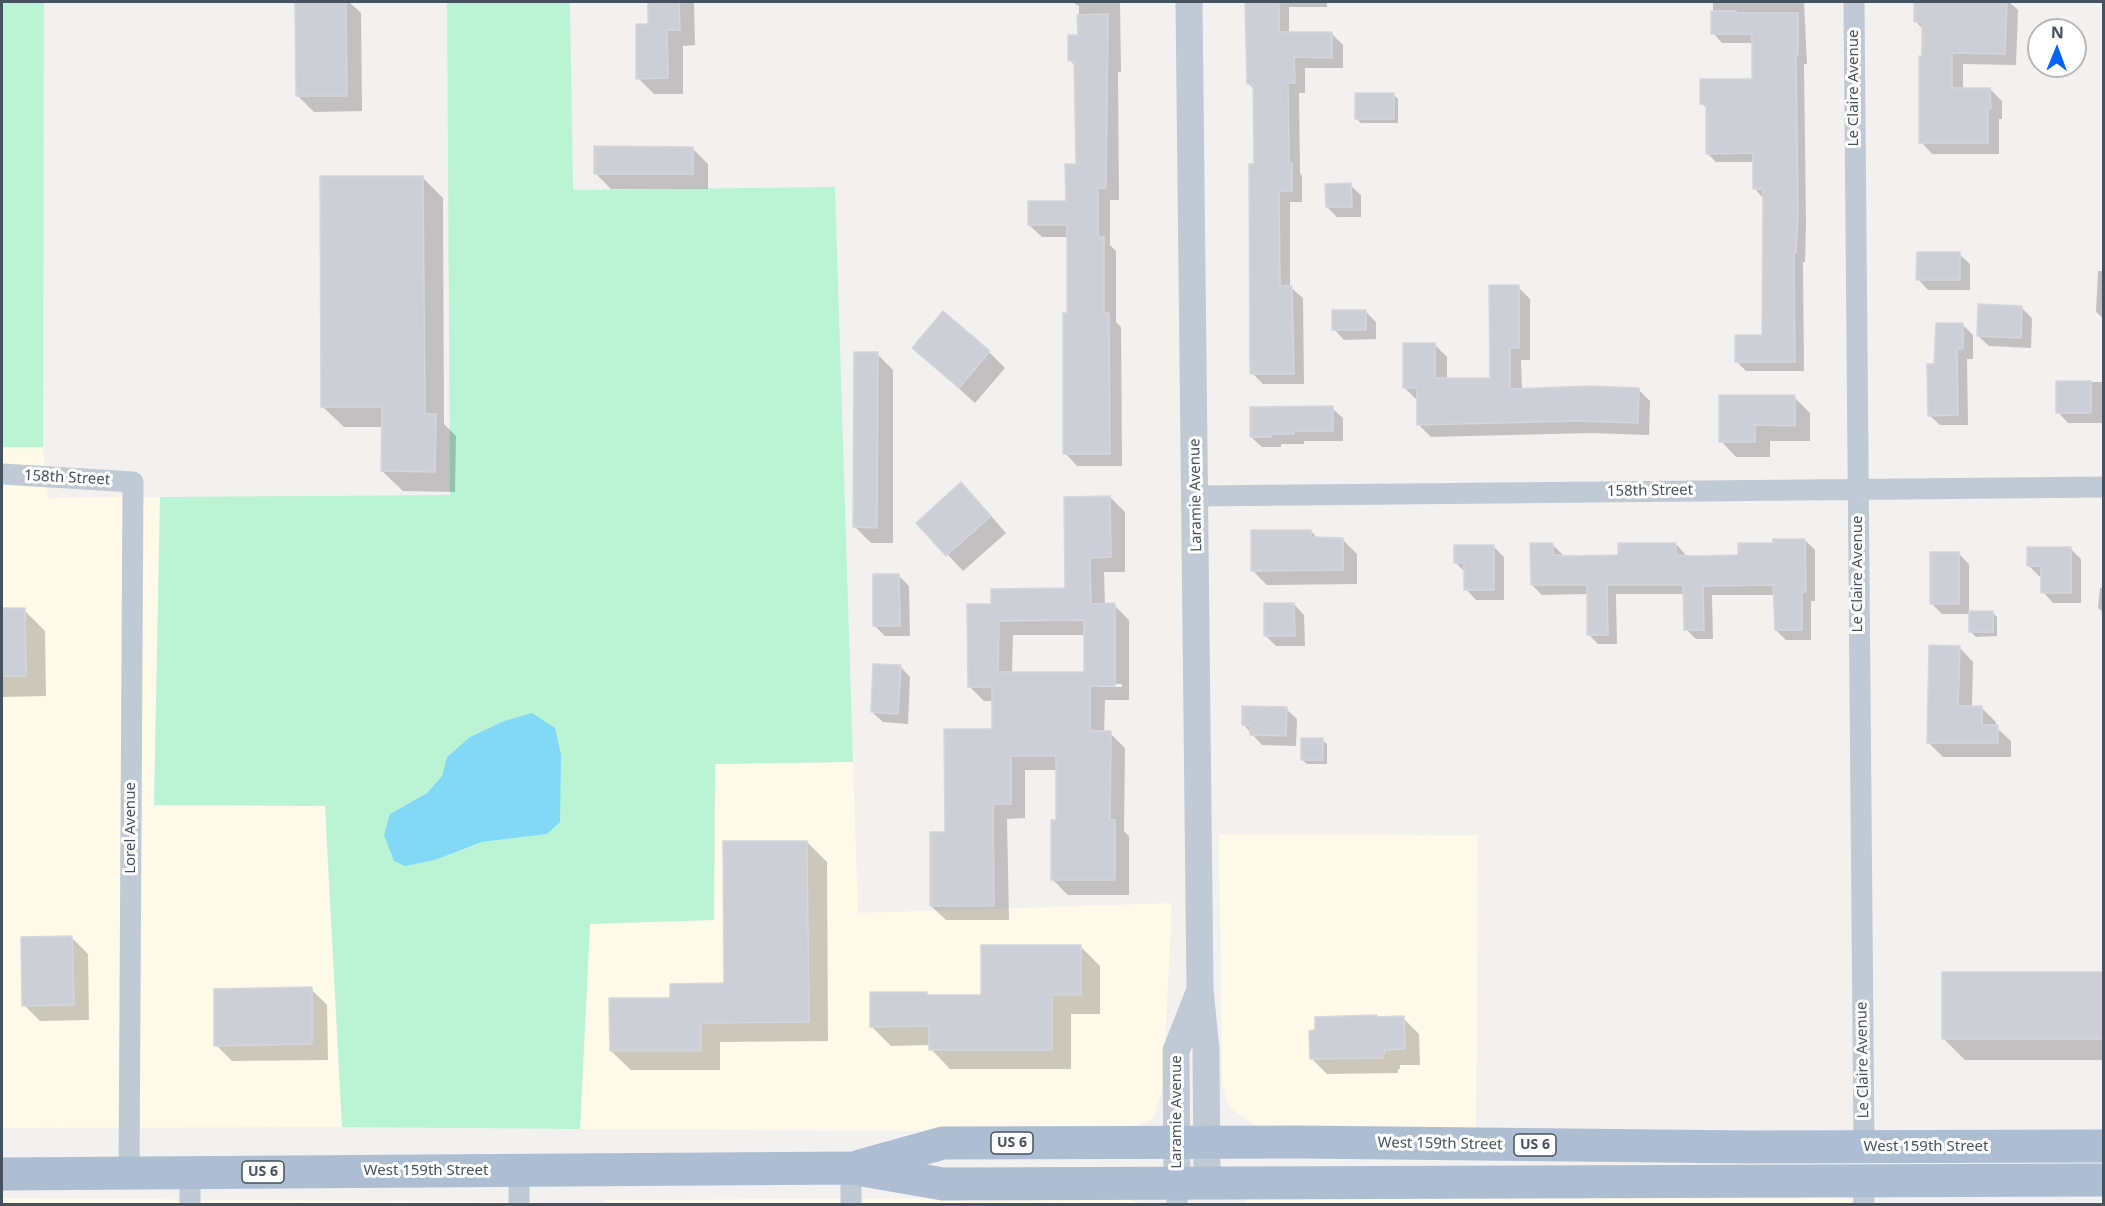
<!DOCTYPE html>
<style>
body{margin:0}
#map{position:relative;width:2105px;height:1206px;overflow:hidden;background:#f3f0f0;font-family:"Noto Sans",sans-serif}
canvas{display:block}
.frame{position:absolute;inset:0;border:3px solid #465260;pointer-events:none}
.north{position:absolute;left:2027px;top:18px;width:60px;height:60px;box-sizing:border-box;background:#fff;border:2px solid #b5babf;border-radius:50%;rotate:1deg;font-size:16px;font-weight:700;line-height:24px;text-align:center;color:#465260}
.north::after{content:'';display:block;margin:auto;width:21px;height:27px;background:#0563f8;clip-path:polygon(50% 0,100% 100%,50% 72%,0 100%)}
</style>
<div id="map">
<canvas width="2105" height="1206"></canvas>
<div class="frame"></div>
<div class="north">N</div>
</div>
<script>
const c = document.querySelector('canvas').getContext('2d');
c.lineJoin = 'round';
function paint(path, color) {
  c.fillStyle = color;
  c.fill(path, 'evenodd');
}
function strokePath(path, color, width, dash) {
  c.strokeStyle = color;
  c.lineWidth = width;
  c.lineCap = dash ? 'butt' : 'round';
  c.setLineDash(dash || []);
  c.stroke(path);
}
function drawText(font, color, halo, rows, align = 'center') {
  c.font = font + ' "Noto Sans",sans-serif';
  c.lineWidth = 6;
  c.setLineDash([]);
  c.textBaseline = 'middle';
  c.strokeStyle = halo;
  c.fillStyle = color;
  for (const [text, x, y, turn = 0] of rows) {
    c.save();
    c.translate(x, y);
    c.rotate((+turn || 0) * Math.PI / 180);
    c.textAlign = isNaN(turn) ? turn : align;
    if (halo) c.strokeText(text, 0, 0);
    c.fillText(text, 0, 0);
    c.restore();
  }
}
paint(new Path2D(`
 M2,447h41l5,51 112,-1 -6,307 171,1 17,322 -340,1z
 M853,762l5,151 314,-10 -9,184 -10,32 -29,13 -544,-3 10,-206 124,-3 1,-156z
 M1219,834l259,1 -2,293h-217l-29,-20 -8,-23z
 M1845,1193l7,11h-609l5,-5z
 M1123,1197l19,7h-537v-4z
 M2,1198l535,4v2h-535z`), '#fef9e9');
paint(new Path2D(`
 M2,2h42l-1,445h-41z
 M447,2h123l3,188 262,-3 18,575 -138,2 -1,156 -124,4 -10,205 -238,-2 -17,-321 -171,-1 6,-308 290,-2zM504,721l43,113 -65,8 -47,18 -45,-46 37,-21 15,-17 5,-19 23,-20z`), '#bbf4d4');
paint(new Path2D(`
 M532,713l23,15 6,27 -1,67 -13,12 -65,8 -47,18 -30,6 -11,-5 -10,-26 6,-21 37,-21 15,-17 5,-19 23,-20 34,-16z`), '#83d8f6');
paint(new Path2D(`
 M297,2h52l12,11 1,98 -48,1 -16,-16z
 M650,2h44l1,43 -12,1v48h-29l-16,-16 12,-53z
 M1072,2h48l1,70h-3l1,128h-9v45l6,6v71l5,5 1,139h-45l-12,-13 3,-216h-26l-13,-12 39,-23 9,-37 -2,-99 -5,-6 9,-23v-31z
 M1246,2h81v5h-38v27h43l11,11v23h-38v25h-6l1,80 2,3v26h-12v85l13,11 1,86h-41l-11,-11 4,-208 -1,-75 -7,-7z
 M1713,2h91l3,62h-3l2,160 -1,38h-2l1,109h-58l-9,-9 27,-26v-137l-9,-10v-27h-39l-9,-9 1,-44 -6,-5 52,-23v-38h-32l-9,-10z
 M1915,2h94l9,8 -2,55 -53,-1v26l27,-1 12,12v18h-3v35h-67l-11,-12 2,-113 -8,-8z
 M1393,94l5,5v24h-37l-5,-5z
 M692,148l16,16v25h-97l-16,-16z
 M422,177l21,21 1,226 12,12 -1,56 -52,-1 -21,-20 1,-44h-39l-21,-20z
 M1350,185l11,10v22h-24l-10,-10z
 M1959,254l11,10v26h-42l-10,-11z
 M2098,271h6v48l-8,-7z
 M1518,287l12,12v61h-9l1,30 116,-1 12,12 -1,34 -58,-2 -160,4 -12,-12v-26h-3l-12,-12 31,-42 12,12v23l44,-1z
 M2021,307l11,11 -1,30 -42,-2 -11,-10z
 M1366,312l10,10v17l-32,1 -10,-11z
 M1963,325l10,10v24h-6l1,66h-28l-11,-10 6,-49z
 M914,348l75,4 16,16 -30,35z
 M877,354l16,16v173h-22l-16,-16z
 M2058,382h46v41h-36l-10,-11z
 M1794,397l16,16v28h-40v16h-34l-15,-16z
 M1332,408l11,10v23h-39v3h-23v3h-19l-11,-10z
 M1110,497l15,15v60h-21l1,33h9l15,15v80h-24l-1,33h6l15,15 -1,83 5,5v59h-61l-15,-15 4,-59v-51h-32v48l-18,1 2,101h-63l-15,-14 16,-73 46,-103v-29h-9l-15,-15 24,-81 73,-15zM1013,635h73v39l-74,-1zM1099,684h23v3h-23z
 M977,500l29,33 -43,38 -45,-48z
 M1311,531l7,8h24l15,15v30l-90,1 -15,-15z
 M1805,540l10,10v51h-4v39h-25l-10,-10 -1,-35h-63l1,44h-17l-10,-10 -1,-35h-69l1,50h-19l-10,-10v-40l-46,1 -10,-10 20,-41 10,10v3l57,-1 57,-12 9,10v3h55l34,-13z
 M1493,546l11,11v43h-28l-10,-11v-16l-11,-11z
 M2071,549l10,10v44h-28l-10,-11v-16h-4l-11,-11z
 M1958,553l11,11v49l23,-1 5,5v19l-21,1 -5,-5v-18h-29l-11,-11z
 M898,575l11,11 1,50h-25l-10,-10z
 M2100,588h4v25l-6,-5z
 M1294,604l10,11 1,31h-29l-10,-10z
 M2,610h22l21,21 1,65 -44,1z
 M1959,647l14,15 -1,46h10l14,14v5l15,14v16h-68l-14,-14z
 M900,666l10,11 -2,47 -25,-2 -11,-10z
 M1286,709l11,10 -1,27 -34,-1 -19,-21z
 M1322,740l5,4v20h-20l-5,-4z
 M807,842l20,20 1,179 -108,1v28h-89l-20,-19 60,-51 54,-15z
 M72,938l16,16 1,66 -49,1 -16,-16z
 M1080,946l20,20v48h-29v55h-121l-19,-20v-4l-40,1 -20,-20 55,-33 4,3 53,1z
 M2104,973v87h-139l-21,-21v-65z
 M311,989l16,16 1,55 -96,1 -16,-16z
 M1403,1018l16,16 1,31h-20v4h-2v4l-71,1 -16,-16z`), '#0003');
const building = new Path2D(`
 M295,2h51l1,94h-51z
 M648,2h31l1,28h-13l1,48 -32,1v-55h12z
 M1245,2h34v30h53v26l-38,-1 1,26h-7l1,80h3v28h-13l1,95h12l2,88h-44l-1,-210h5l-1,-80h-6z
 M1914,2h93l-2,52 -53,-1v35h38l1,20h-3v35h-69v-87h3v-34h-8z
 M1711,11h25v2h62v42h-2l2,159 -2,39h-2l1,109h-60v-27h27l1,-146h-10v-36l-47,1v-50h-6v-25h52v-45h-41z
 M1108,14l-2,174h-8v49h6v76h5l1,141h-47v-141h4v-88h-39v-24h38l-1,-37h11l-2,-103h-6v-26h10l-1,-20z
 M1355,93h39v26h-39z
 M594,146l99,1v27h-99z
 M320,176h103l2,238h11l-1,58 -54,-1 1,-64h-61z
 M1351,183l1,24h-26l-1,-23z
 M1917,252h43v28h-44z
 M1489,285h30v63h-9v41l80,-3 49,2 -1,35 -60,-2 -161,4v-37h-14v-45h32v35h55z
 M1978,304l44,2 -1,32 -44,-2z
 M1332,310h34v20h-34z
 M943,311l47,40 -31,37 -47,-40z
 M1936,323h27v26h-6l1,66 -30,1 -1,-52h7z
 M854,352h24l-1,176 -24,-1z
 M2056,381h35v32h-35z
 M1719,395h76v31l-40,-1v17h-36z
 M1333,406v25h-39v3h-23v3h-21v-30z
 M961,482l30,34 -45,40 -30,-33z
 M1110,496l1,61 -21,1 1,46 24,-1v83h-25v45h21l-1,89h5v60h-64v-60h5v-64h-45v48h-18l1,102h-64v-74h15l-1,-103h48v-42h-24l-1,-83h24v-15l74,-1 -1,-91zM1084,620v52h-86l1,-51z
 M1251,530h60v7l32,1v32l-92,1z
 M1773,539h32l1,53h-4v38h-27l-2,-45 -70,1 1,44h-20l-1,-45h-76l1,50h-21v-50h-56l-1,-42h23v12l18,1 47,-1v-12h58v12l19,1 43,-1v-12h35z
 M1454,545h40v45h-30v-27h-10z
 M2027,547h44v46h-30v-27h-14z
 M1930,552h29v52h-29z
 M873,574h26l1,52h-27z
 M1264,603h30l1,33h-31z
 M2,608h23l1,68h-24z
 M1969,611h24v21h-24z
 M1929,645l31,1 -2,60h24v19h16v18h-71z
 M873,664l28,1 -3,49 -27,-2z
 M1242,706l45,1 -1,29 -36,-1v-10h-8z
 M1301,738h22v22h-22z
 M723,841h84l2,181 -108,1v28h-91l-1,-53h61v-14l54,-1z
 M72,936l2,69 -52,1 -1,-69z
 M981,945h100v50h-29v55h-123v-24l-59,1v-35h57v3h54z
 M1942,972h161v67h-161z
 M312,987v57l-98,2v-57z
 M1377,1015v2l27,-1 1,33 -20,1 -2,8 -73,1 -1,-28 6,-1v-13z`);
paint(building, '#cccfd6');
strokePath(building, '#d4d6dc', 1.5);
strokePath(new Path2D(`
 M1854,2l10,1145
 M2,474l131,8 -4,691
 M1196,496l908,-9
 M851,1168v36
 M519,1171v33
 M190,1173v31
 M1863,1182l1,22
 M1177,1183v21`), '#c0cad4', 21);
strokePath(new Path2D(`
 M1189,2l11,987 6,61 1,133
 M1177,1183l-1,-132 22,-56`), '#c0cad4', 27);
strokePath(new Path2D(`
 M860,1166l83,-23 357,-1 449,5 355,-1
 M2,1174l849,-6 92,16 1161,-4`), '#adbed2', 33);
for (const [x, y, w] of [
 [1012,1143,42],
 [1535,1145,42],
 [263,1172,42]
]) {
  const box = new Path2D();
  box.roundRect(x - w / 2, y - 11, w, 22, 4.5);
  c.fillStyle = '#fff';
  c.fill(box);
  strokePath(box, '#465260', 1.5);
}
drawText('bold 14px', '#465260', null, [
 ["US 6",1012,1143],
 ["US 6",1535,1145],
 ["US 6",263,1172]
]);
drawText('15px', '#465260', '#fff', [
 ["Le Claire Avenue",1854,88,-90],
 ["158th Street",67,478,3],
 ["158th Street",1650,491,-1],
 ["Laramie Avenue",1196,495,-91],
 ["Le Claire Avenue",1858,574,-90],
 ["Lorel Avenue",131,828,-90],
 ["Le Claire Avenue",1863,1060,-91],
 ["Laramie Avenue",1177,1112,-90],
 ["West 159th Street",1440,1144,1],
 ["West 159th Street",1926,1147],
 ["West 159th Street",426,1171]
]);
</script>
